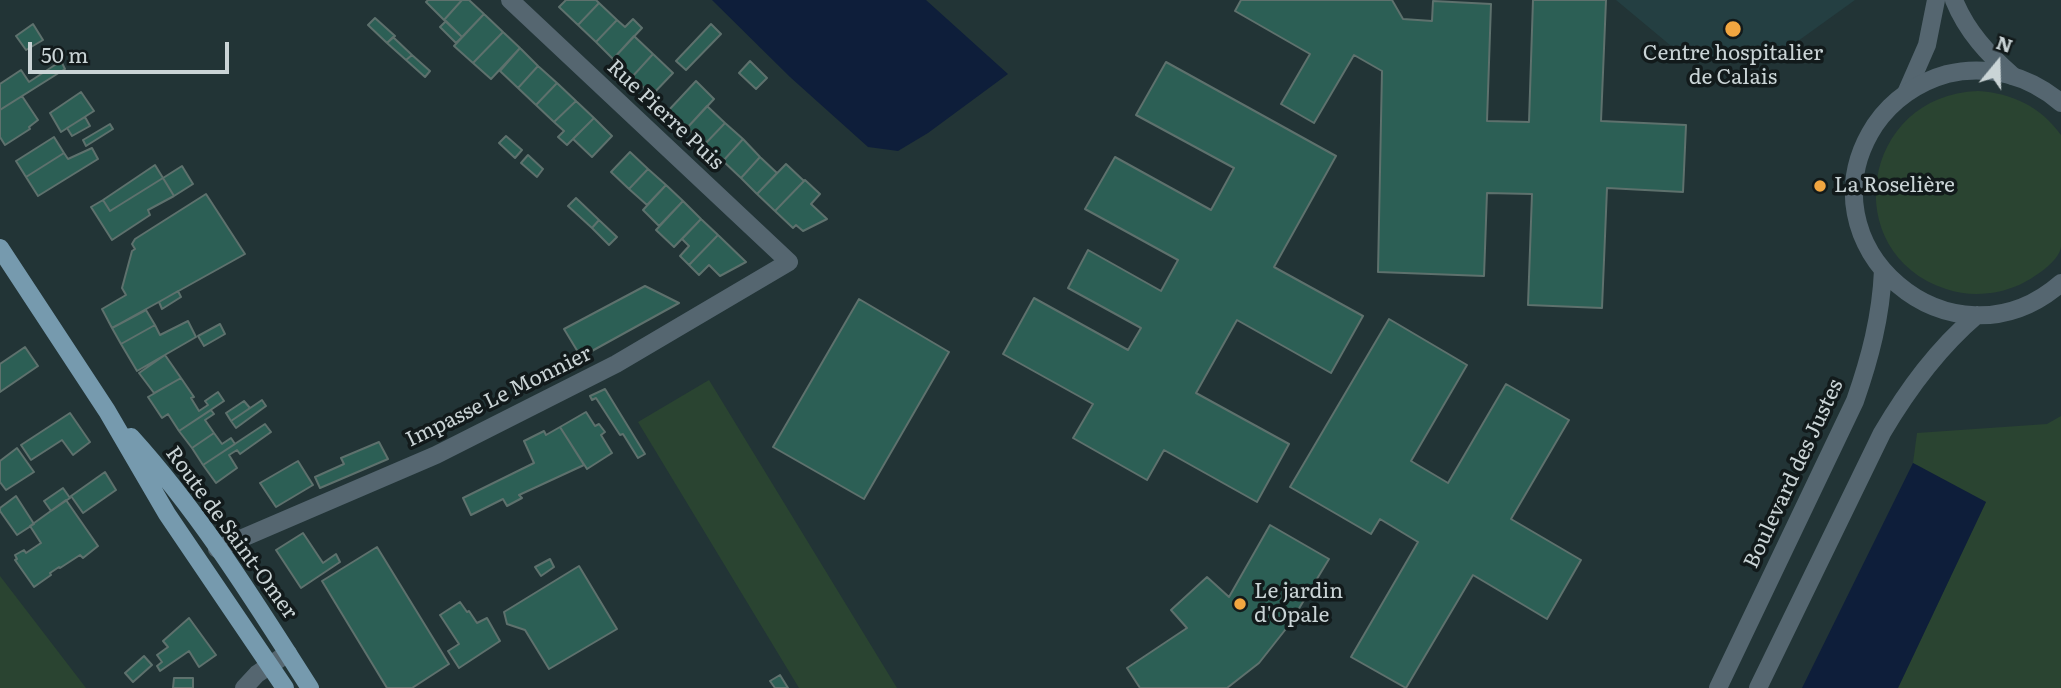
<!DOCTYPE html>
<meta charset="utf-8">
<style>
body{margin:0}
#map{position:relative;width:2061px;height:688px;overflow:hidden;background:#223436;font-family:Literata,serif}
canvas{display:block}
.north{position:absolute;left:1963px;top:28px;width:70px;height:70px;-webkit-text-stroke:5px #121a1b;paint-order:stroke;rotate:19deg;font-size:19px;font-weight:700;line-height:28px;text-align:center;color:#cad4d6}
.north::after{content:'';display:block;margin:auto;width:24px;height:32px;background:#cad4d6;clip-path:polygon(50% 0,100% 100%,50% 72%,0 100%)}
.scale{position:absolute;left:28px;top:42px;width:201px;height:32px;box-sizing:border-box;border:4px solid #cad4d6;border-top:0;padding-left:9px;font-size:21px;line-height:24px;white-space:nowrap;color:#cad4d6;-webkit-text-stroke:5px #121a1b;paint-order:stroke}
</style>
<div id="map">
<canvas width="2061" height="688"></canvas>
<div class="north">N</div>
<div class="scale">50 m</div>
</div>
<script>
const c = document.querySelector('canvas').getContext('2d');
c.lineJoin = 'round';
function paint(path, color) {
  c.fillStyle = color;
  c.fill(path, 'evenodd');
}
function strokePath(path, color, width, dash) {
  c.strokeStyle = color;
  c.lineWidth = width;
  c.lineCap = dash ? 'butt' : 'round';
  c.setLineDash(dash || []);
  c.stroke(path);
}
function drawText(font, color, halo, rows, align = 'center') {
  c.font = font + ' Literata,serif';
  c.lineWidth = 7;
  c.setLineDash([]);
  c.textBaseline = 'middle';
  c.strokeStyle = halo;
  c.fillStyle = color;
  for (const [text, x, y, turn = 0] of rows) {
    c.save();
    c.translate(x, y);
    c.rotate((+turn || 0) * Math.PI / 180);
    c.textAlign = isNaN(turn) ? turn : align;
    if (halo) c.strokeText(text, 0, 0);
    c.fillText(text, 0, 0);
    c.restore();
  }
}
paint(new Path2D(`
 M1616,0h239l-82,59 -85,1z`), '#243f42');
paint(new Path2D(`
 M1978,91c34,2 63,16 83,44 0,27 0,54 0,80 0,10 0,22 0,32 -2,15 -29,32 -42,38 -23,10 -49,12 -73,4 -109,-36 -85,-194 32,-198z
 M709,380l188,308h-98l-161,-266z
 M2061,416v272h-163l88,-186 -73,-39 4,-30 130,-9z
 M0,576l86,112h-86z`), '#2a4431');
paint(new Path2D(`
 M712,0h214l82,74 -80,59 -30,18 -30,-4 -78,-70z
 M1913,463l73,39 -88,186h-96z`), '#0e1e3a');
const building = new Path2D(`
 M428,0h34l-18,20 -18,-18z
 M462,0h7l15,14 -22,23 -18,-17z
 M566,0h30l3,3 -21,22 -19,-18z
 M1241,0h151l11,19 29,2 1,-20 58,3 -4,117 42,1 4,-122h73l-5,121 85,4 -3,67 -76,-4 -5,120 -74,-3 4,-111 -45,-1 -3,83 -106,-4 4,-201 -28,-16 -40,68 -33,-19 29,-50 -75,-43z
 M599,3l18,17 -21,22 -18,-17z
 M484,14l19,18 -30,31 -19,-17z
 M375,18l20,18 -8,7 -19,-18z
 M633,19l9,9 -29,31 -17,-17 21,-22 8,7z
 M446,21l16,16 -6,6 -16,-16z
 M33,24l10,16 -17,10 -10,-14z
 M711,24l10,10 -35,36 -10,-9z
 M503,32l17,16 -29,31 -18,-16z
 M634,36l19,18 -21,23 -19,-18z
 M393,37l19,18 -6,5 -19,-17z
 M520,48l18,18 -20,22 -18,-17z
 M653,54l20,19 -21,22 -20,-18z
 M412,55l18,16 -5,6 -19,-17z
 M61,61l4,8 -65,41v-26l21,-14 8,12z
 M750,61l17,17 -11,11 -17,-16z
 M1166,62l170,94 -62,111 89,49 -32,57 -94,-53 -41,73 93,51 -32,58 -93,-52 -17,30 -74,-42 20,-34 -90,-50 31,-56 94,52 13,-22 -73,-40 20,-38 73,41 17,-31 -93,-51 30,-52 96,53 23,-42 -98,-53z
 M538,66l19,17 -21,22 -18,-17z
 M696,81l18,18 -27,29 -19,-17z
 M557,83l19,18 -22,21 -18,-17z
 M81,92l13,19 -33,21 -11,-19z
 M22,96l16,24 -9,7 1,2 -25,16 -5,-8v-27z
 M576,101l18,17 -27,27 -9,-8 6,-6 -10,-9z
 M707,106l18,17 -20,21 -18,-16z
 M85,117l5,9 -18,10 -5,-8z
 M594,118l18,18 -20,21 -19,-18z
 M725,123l18,16 -20,22 -18,-17z
 M110,124l3,5 -27,17 -3,-6z
 M506,136l16,14 -7,8 -16,-15z
 M54,137l10,16 -38,24 -10,-16z
 M743,139l17,18 -19,21 -18,-17z
 M92,148l6,11 -60,37 -12,-19 38,-24 4,6z
 M630,152l18,17 -19,20 -18,-17z
 M528,155l15,14 -6,8 -16,-14z
 M760,157l17,16 -20,21 -16,-16z
 M786,164l18,17 -29,30 -18,-17z
 M155,165l8,13 -53,33 -7,-11z
 M182,166l11,18 -19,12 -11,-18z
 M648,169l18,16 -19,20 -18,-16z
 M163,178l11,18 -26,14 2,5 -38,25 -21,-33 12,-7 7,11z
 M805,180l15,14 -9,10 16,15 -24,12 -7,-6 -3,3 -18,-17z
 M666,185l17,16 -24,25 -16,-16z
 M206,194l39,60 -133,74 -10,-19 24,-14 -4,-7 10,-37 3,-2 -3,-5 3,-5z
 M576,198l23,22 -7,8 -24,-22z
 M683,201l18,18 -27,28 -18,-17z
 M701,219l17,16 -29,30 -9,-9 9,-10 -7,-7z
 M599,220l18,17 -8,8 -17,-17z
 M718,235l28,27 -26,14 -11,-11 -10,10 -10,-10z
 M645,286l34,17 -98,54 -17,-28z
 M178,291l3,6 -19,12 -3,-7z
 M859,299l90,53 -85,147 -91,-52z
 M146,310l9,15 -34,19 -9,-16z
 M1389,319l78,46 -56,96 37,22 58,-99 63,36 -58,99 70,41 -34,59 -74,-44 -67,113 -55,-31 67,-115 -38,-23 -9,15 -81,-47z
 M188,321l8,16 -59,34 -16,-27 34,-19 5,10z
 M220,324l5,10 -21,12 -6,-10z
 M25,347l13,19 -38,26v-28z
 M165,355l16,23 -27,15 -15,-20z
 M181,378l13,19 -3,1 8,13 9,-6 -3,-4 13,-9 6,9 -45,30 -11,-17 -6,4 -14,-21z
 M605,389l40,65 -7,4 -15,-24 -3,1 -24,-37 -4,2 -2,-4z
 M262,400l4,6 -30,22 -5,-7z
 M244,401l6,7 -19,13 -5,-8z
 M211,410l3,4 -9,6 9,13 -22,15 -13,-17z
 M586,412l9,14 4,-2 6,8 -4,3 11,18 -25,16 -27,-42z
 M70,413l20,29 -17,13 -11,-15 -31,20 -10,-15z
 M265,424l6,8 -31,22 -3,-4 -8,5 8,13 -21,15 -13,-18z
 M560,427l24,38 -65,30 3,3 -15,8 -4,-7 -32,16 -8,-17 71,-35 -10,-22 20,-10 2,4z
 M214,433l8,11 9,-6 4,6 -32,21 -11,-17z
 M379,442l9,17 -68,29 -5,-11 29,-13 -3,-6z
 M17,448l17,24 -28,18 -6,-8v-21z
 M298,461l15,24 -37,22 -16,-24z
 M105,472l11,18 -33,23 -12,-17z
 M63,488l7,10 -19,13 -7,-10z
 M16,496l18,28 -17,11 -17,-24v-3z
 M66,500l32,46 -15,12 -3,-3 -20,13 -1,-1 -9,6 1,2 -17,12 -19,-27 2,-1 -2,-4 9,-5 2,3 15,-10 -11,-17z
 M1270,525l59,34 -40,66 -30,38 -32,25h-87l-13,-20 60,-40 -16,-18 36,-33 22,20z
 M303,533l20,30 13,-9 4,8 -39,26 -25,-38z
 M377,547l72,117 -37,24h-25l-65,-107z
 M550,559l4,8 -13,9 -6,-9z
 M579,566l38,63 -68,40 -24,-39 -18,-6 -3,-12z
 M460,602l7,10 2,-1 8,12 10,-5 13,23 -41,27 -11,-17 11,-7 -19,-29z
 M189,618l27,37 -17,12 -10,-16 -29,20 -3,-5 5,-4 -5,-7 11,-8 -5,-6z
 M144,656l8,9 -19,17 -8,-9z
 M780,675l8,13h-13l-5,-7z
 M174,678h19v10h-20z`);
paint(building, '#2c5f55');
strokePath(building, '#5e716d', 2);
strokePath(new Path2D(`
 M1954,0c13,32 34,54 59,76
 M1906,93l21,-48 9,-45
 M217,549l219,-94 180,-91 173,-102 -279,-262`), '#556670', 18);
strokePath(new Path2D(`
 M2061,103c-31,-27 -73,-39 -114,-29 -29,8 -55,26 -72,51 -78,120 77,253 186,158
 M244,688l13,-14 31,-21
 M1718,688l137,-287c15,-43 26,-84 28,-131
 M1758,688l124,-255c26,-44 55,-84 95,-118`), '#556670', 18);
strokePath(new Path2D(`
 M0,248l107,163 60,103 118,174
 M131,437c69,76 124,165 179,251`), '#769aae', 18);
for (const [x, y, r, color] of [
 [1733,29,9,"#f1a640"],
 [1820,186,7,"#f1a640"],
 [1240,604,7,"#f1a640"]
]) {
  const dot = new Path2D();
  dot.arc(x, y, r, 0, 2 * Math.PI);
  c.fillStyle = color;
  c.fill(dot);
  strokePath(dot, '#121a1b', 2.5);
}
drawText('21px', '#cad4d6', '#121a1b', [
 ["Centre hospitalier",1733,54,"center"],
 ["de Calais",1733,78,"center"],
 ["La Roselière",1834,186],
 ["Le jardin",1254,592],
 ["d'Opale",1254,616]
], 'left');
drawText('21px', '#cad4d6', '#121a1b', [
 ["Rue Pierre Puis",665,115,43],
 ["Impasse Le Monnier",499,397,-26],
 ["Boulevard des Justes",1794,474,-65],
 ["Route de Saint-Omer",231,533,54]
]);
</script>
